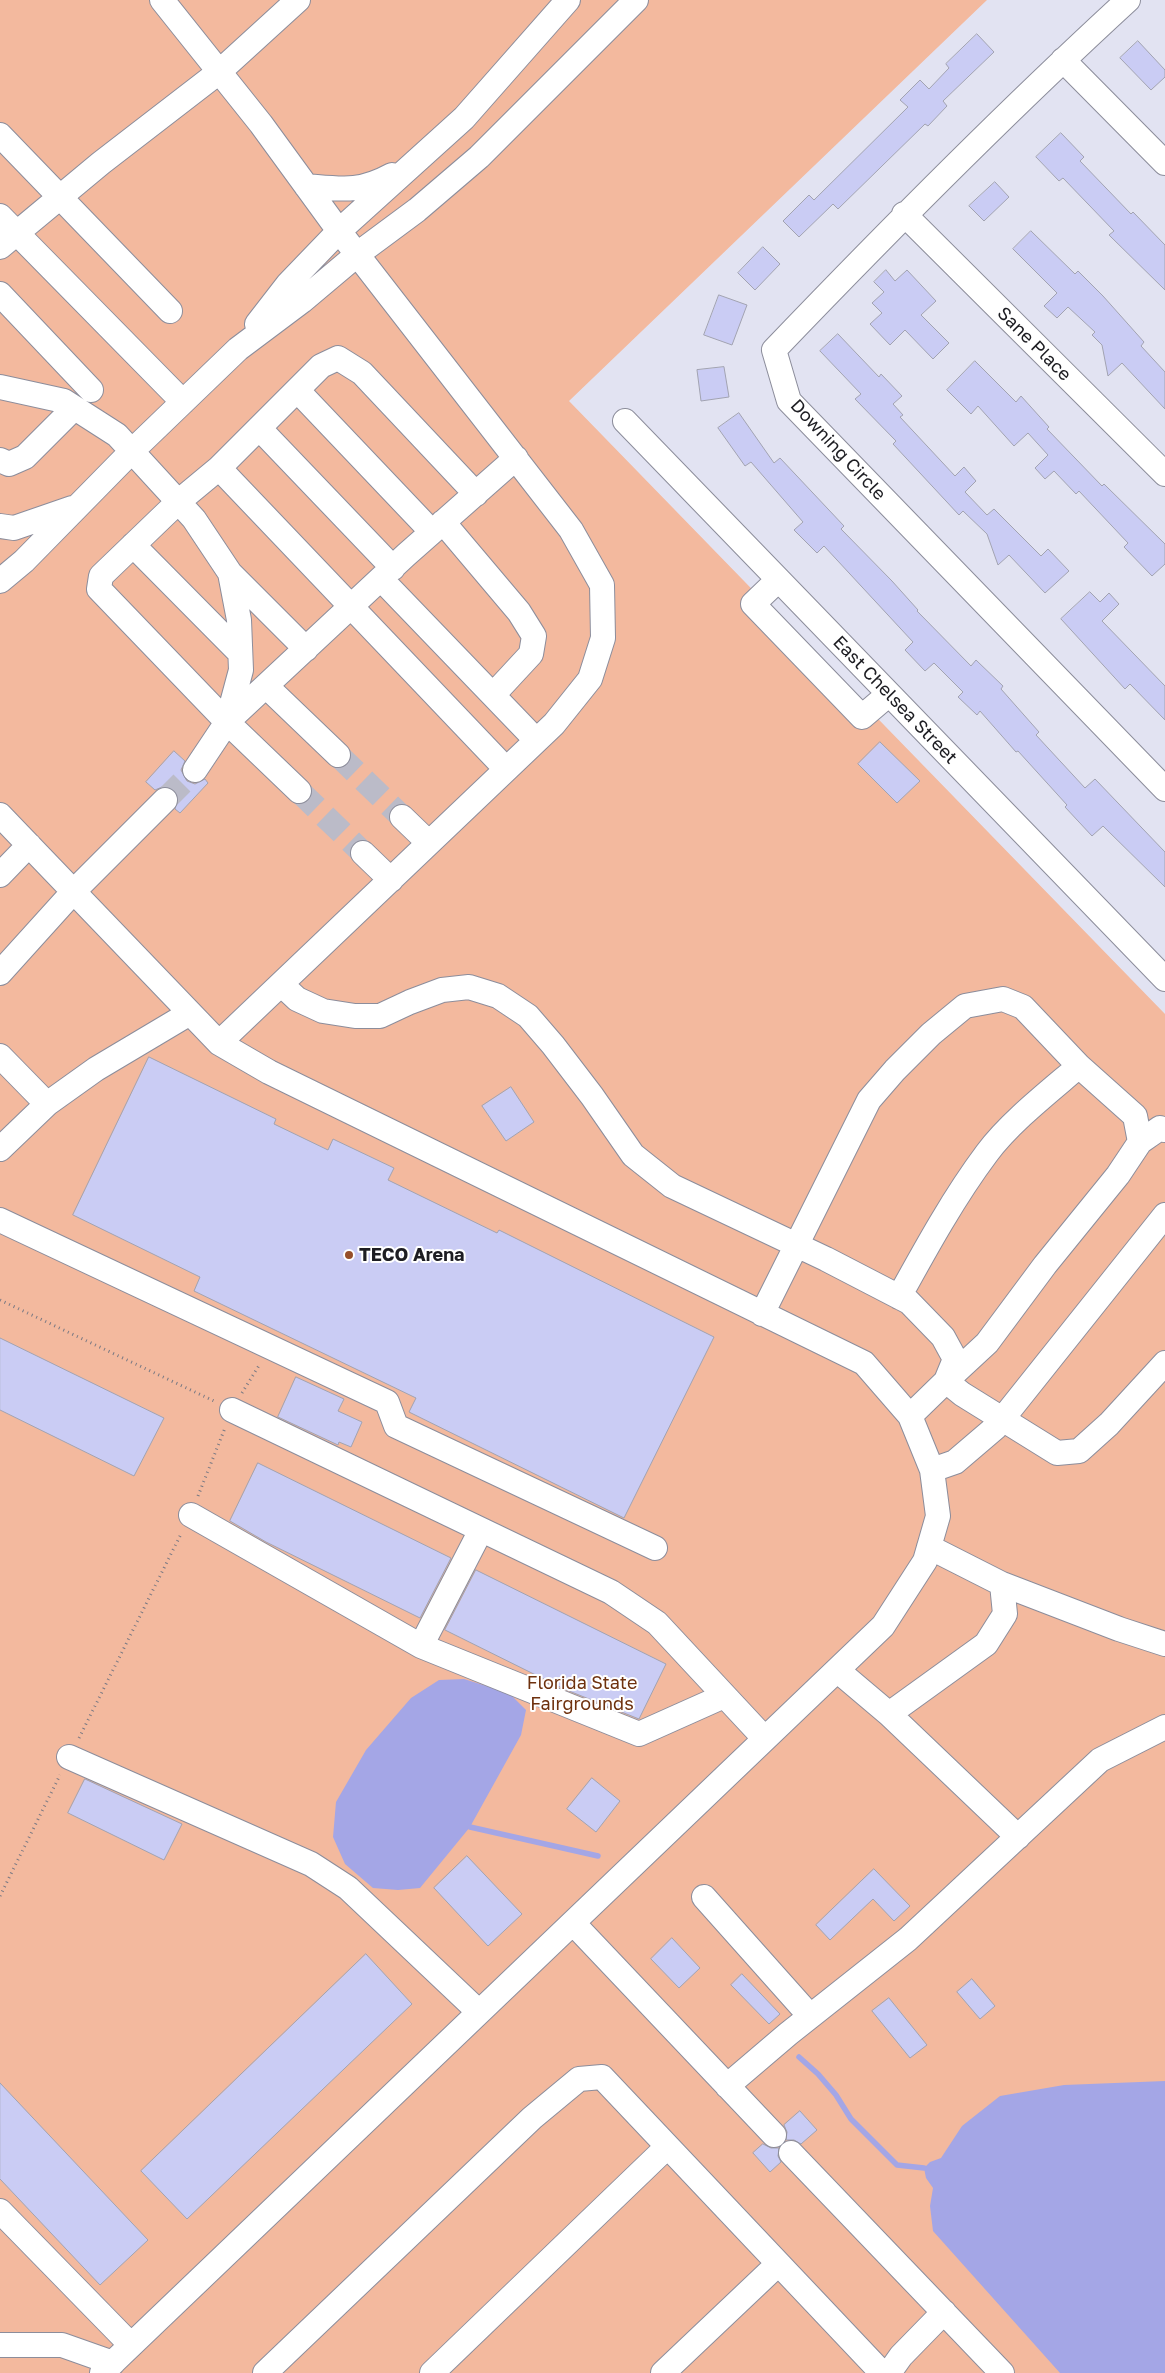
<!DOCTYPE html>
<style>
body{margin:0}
canvas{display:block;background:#e2e3f2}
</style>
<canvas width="1165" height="2373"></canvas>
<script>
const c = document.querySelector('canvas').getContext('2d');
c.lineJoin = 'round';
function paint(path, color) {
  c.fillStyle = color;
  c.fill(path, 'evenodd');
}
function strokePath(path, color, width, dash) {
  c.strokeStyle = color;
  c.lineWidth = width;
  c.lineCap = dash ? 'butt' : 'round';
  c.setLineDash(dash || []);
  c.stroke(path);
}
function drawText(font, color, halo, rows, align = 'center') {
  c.font = font + ' "Golos Text",sans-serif';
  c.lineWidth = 4;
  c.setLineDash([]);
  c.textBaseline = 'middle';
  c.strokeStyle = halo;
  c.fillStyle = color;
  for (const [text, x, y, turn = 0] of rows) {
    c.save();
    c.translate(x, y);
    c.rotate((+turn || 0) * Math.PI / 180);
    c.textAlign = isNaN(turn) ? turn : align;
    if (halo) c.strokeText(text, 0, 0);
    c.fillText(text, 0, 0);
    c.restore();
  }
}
paint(new Path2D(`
 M0,0h987l-418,401 596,613v1359h-1165z`), '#f3b99e');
paint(new Path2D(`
 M464,1679l45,14 17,17 -5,25 -51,92 -50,61 -22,2 -25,-2 -28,-24 -12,-27 3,-35 30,-52 45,-52 28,-18z
 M1165,2081v292h-105l-127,-142 -3,-25 3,-18 -7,-10 -2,-10 6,-6 11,-4 21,-32 38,-30 64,-11z`), '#a4a6e6');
strokePath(new Path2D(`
 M470,1827l128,29
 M799,2057l19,17 18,21 15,24 46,46 27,3`), '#a4a6e6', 5.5);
const building = new Path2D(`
 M977,34l17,18 -51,49 4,5 -19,20 -3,-2 -87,85 -5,-5 -34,33 -16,-16 26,-26 5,5 94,-93 -8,-7 20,-20 9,9 20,-21 -3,-4z
 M1138,41l27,29v7l-14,13 -31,-32z
 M1061,133l23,24 -4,4 51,53 2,-2 32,33v45l-56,-55 5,-4 -51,-53 -4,3 -23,-24z
 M995,182l14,15 -25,24 -15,-15z
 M1031,231l44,43 3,-3 25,25 41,46 -3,4 24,26v37l-43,-46 -14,13 -6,-31 -10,-10 3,-3 -27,-25 -11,11 -13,-12 13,-13 -44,-44z
 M763,247l17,17 -25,26 -17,-17z
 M886,270l9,11 12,-11 29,31 -15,14 28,28 -16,16 -28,-29 -15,15 -20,-21 12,-11 -10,-10 12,-11 -10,-10z
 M719,295l28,10 -15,40 -28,-10z
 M838,334l41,43 2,-3 21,22 -9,8 10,11 -3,2 55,59 9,-9 12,14 -11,11 22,23 7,-6 47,47 7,-7 21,22 -24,22 -36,-38 -11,10 -11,-31 -24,-23 -4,4 -66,-71 3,-3 -41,-42 6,-5 -41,-43z
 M975,361l41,41 5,-6 28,31 -2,2 55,57 2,-2 61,60v20l-13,12 -28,-29 4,-4 -49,-52 -3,3 -22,-23 -9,8 -10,-11 13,-13 -20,-22 -14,13 -36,-40 -7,8 -24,-24z
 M724,367l5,30 -28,4 -4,-31z
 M739,413l35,50 6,-5 64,68 -3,3 51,52 26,29 -1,1 54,55 5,-6 27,26 -2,3 38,43 -3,3 49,53 10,-9 70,73v35l-62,-61 -11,10 -27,-29 2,-2 -49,-54 -2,1 -36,-41 -3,4 -19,-18 5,-5 -29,-29 -9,8 -20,-21 8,-8 -89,-96 -7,7 -23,-23 9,-8 -52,-60 -6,4 -27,-38z
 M1090,592l10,10 9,-9 10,11 -17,17 63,65v34l-35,-36 -5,5 -64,-70z
 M880,742l40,39 -23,22 -39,-39z
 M174,751l11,10 -4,9 6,11 8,3 10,-5 3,4 -28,30 -5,-4 3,-12 -4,-7 -12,-3 -7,3 -9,-8z
 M149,1057l127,62 -2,5 54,26 5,-11 61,29 -6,12 109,53 2,-3 215,107 -90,181 -215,-106 7,-14 -222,-107 6,-14 -127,-62z
 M511,1087l23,35 -28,19 -24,-35z
 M0,1338l164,80 -30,58 -134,-66z
 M296,1377l48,22 -6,12 24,11 -11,25 -12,-5 -1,3 -60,-28z
 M258,1463l193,95 -31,60 -154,-76 -36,-21z
 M476,1570l190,94 -27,55 -75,-30 -119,-59z
 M592,1778l28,23 -24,31 -29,-23z
 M85,1779l97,45 -18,36 -96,-47z
 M467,1856l55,58 -34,32 -54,-58z
 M874,1869l36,37 -16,15 -21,-22 -43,41 -14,-15z
 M672,1938l28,30 -21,20 -28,-29z
 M366,1954l46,50 -225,215 -46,-48z
 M742,1974l38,40 -11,10 -38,-39z
 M972,1979l23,27 -15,13 -23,-27z
 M889,1998l38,47 -17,13 -38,-47z
 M0,2083l148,157 -48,45 -100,-106z
 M800,2111l17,19 -16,14 -7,-4h-8l1,-8 -3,-7z
 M763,2144l8,4h8l-1,8 3,6 -11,10 -17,-19z`);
paint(building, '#caccf4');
strokePath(building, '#a2a3b1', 1);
strokePath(new Path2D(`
 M338,755l64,62
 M299,791l64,62
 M165,800l30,-30`), '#bbbbc8', 24, [24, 12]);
const minor = new Path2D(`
 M162,0l99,124 78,107 232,299 31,55 1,53 -13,41 -36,45 -335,319
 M1128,0c-122,112 -239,230 -354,350l15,51 376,388
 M1063,60l102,103
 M0,135l170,176
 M306,186c36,3 53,7 86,-11
 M904,214l261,260
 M0,216l183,186
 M0,247l101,-84 118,-91 79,-72
 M0,294l91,96
 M257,324l31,-40 51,-53 125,-113 104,-118
 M0,387l64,14 53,34 77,84 36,54 9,47 2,50 -14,52 -32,48
 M297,390l135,142
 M625,421l540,558
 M259,428l134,140
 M0,460l9,4 16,-7 49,-49
 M219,468l-41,34 -77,74 -2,13 128,133 72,69
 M476,494l-114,-121 -24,-15 -17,8 -102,102 287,301
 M443,522l76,90 15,24 -3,18 -38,41
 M0,526l14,2 58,-20
 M133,545l107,108
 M230,573l76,76
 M381,579l155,161
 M778,580l-25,24 109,113 27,-23
 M0,581l24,-20 108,-110 106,-102 64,-48 57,-48 58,-43 62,-53 157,-157
 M266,686l72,69
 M227,722l179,-167 110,-97
 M0,815l219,228 50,29 595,291 46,53 22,54 6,46 -13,45 -42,65 -781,747
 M402,817l27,26
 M363,853l28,27
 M0,875l29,-30
 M0,973l74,-82 91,-91
 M281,984l16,15 26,12 32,5h25l30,-14 32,-12 27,-3 29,9 30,20 25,29 39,51 41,59 39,31 154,73 83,43 34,35 12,22 -9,22 -36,35
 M0,1056l47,48
 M1140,1142l20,-14 5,2
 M0,1149l47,-45 49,-35 94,-56
 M0,1220l387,182 9,24 259,122
 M899,1297c27,-49 55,-100 88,-144 23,-31 63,-62 92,-87
 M762,1314l107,-214 26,-30 36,-36 34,-28 38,-7 20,8 56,59 56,50 5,26 -22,33 -73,90 -58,78 -41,38 16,13 95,59 22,-2 30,-27 56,-61
 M232,1410l379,182 46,31 108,116
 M932,1470l23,-8 41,-35 169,-212
 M191,1515l230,131
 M481,1530l-60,116 218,88 85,-38
 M1002,1584l117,45 46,15
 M837,1670l52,44 97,-70 19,-30 -3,-30 -73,-37
 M889,1714l129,123
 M69,1757l242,107 37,24 131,124
 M704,1897l106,119
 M573,1923l201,212
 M727,2086l61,-52 120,-95 192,-179 65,-33
 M791,2153l211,220
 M0,2211l131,134
 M0,2345h62l51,18
 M265,2373l267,-255 47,-39 23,-2 280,296
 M432,2373l235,-226
 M663,2373l115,-109
 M889,2373l12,-17 43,-44`);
strokePath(minor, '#8c8d9b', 26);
strokePath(new Path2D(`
 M0,1300l214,101
 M242,1393l18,-29
 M198,1496l27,-68
 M79,1738l102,-204
 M0,1896l60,-121`), '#797983', 3, [1, 4]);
strokePath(minor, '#fff', 24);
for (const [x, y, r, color] of [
 [349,1255,5,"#964f29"]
]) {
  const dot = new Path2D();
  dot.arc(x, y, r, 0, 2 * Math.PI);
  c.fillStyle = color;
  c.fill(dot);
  strokePath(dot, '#fff', 2);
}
drawText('18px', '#1d1d22', '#fff', [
 ["Sane Place",1034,344,45],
 ["Downing Circle",838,450,47],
 ["East Chelsea Street",895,700,46]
]);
drawText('bold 18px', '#1d1d22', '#fff', [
 ["TECO Arena",359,1255]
], 'left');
drawText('18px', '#6e310e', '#fff', [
 ["Florida State",582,1683],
 ["Fairgrounds",582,1704]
]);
</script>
